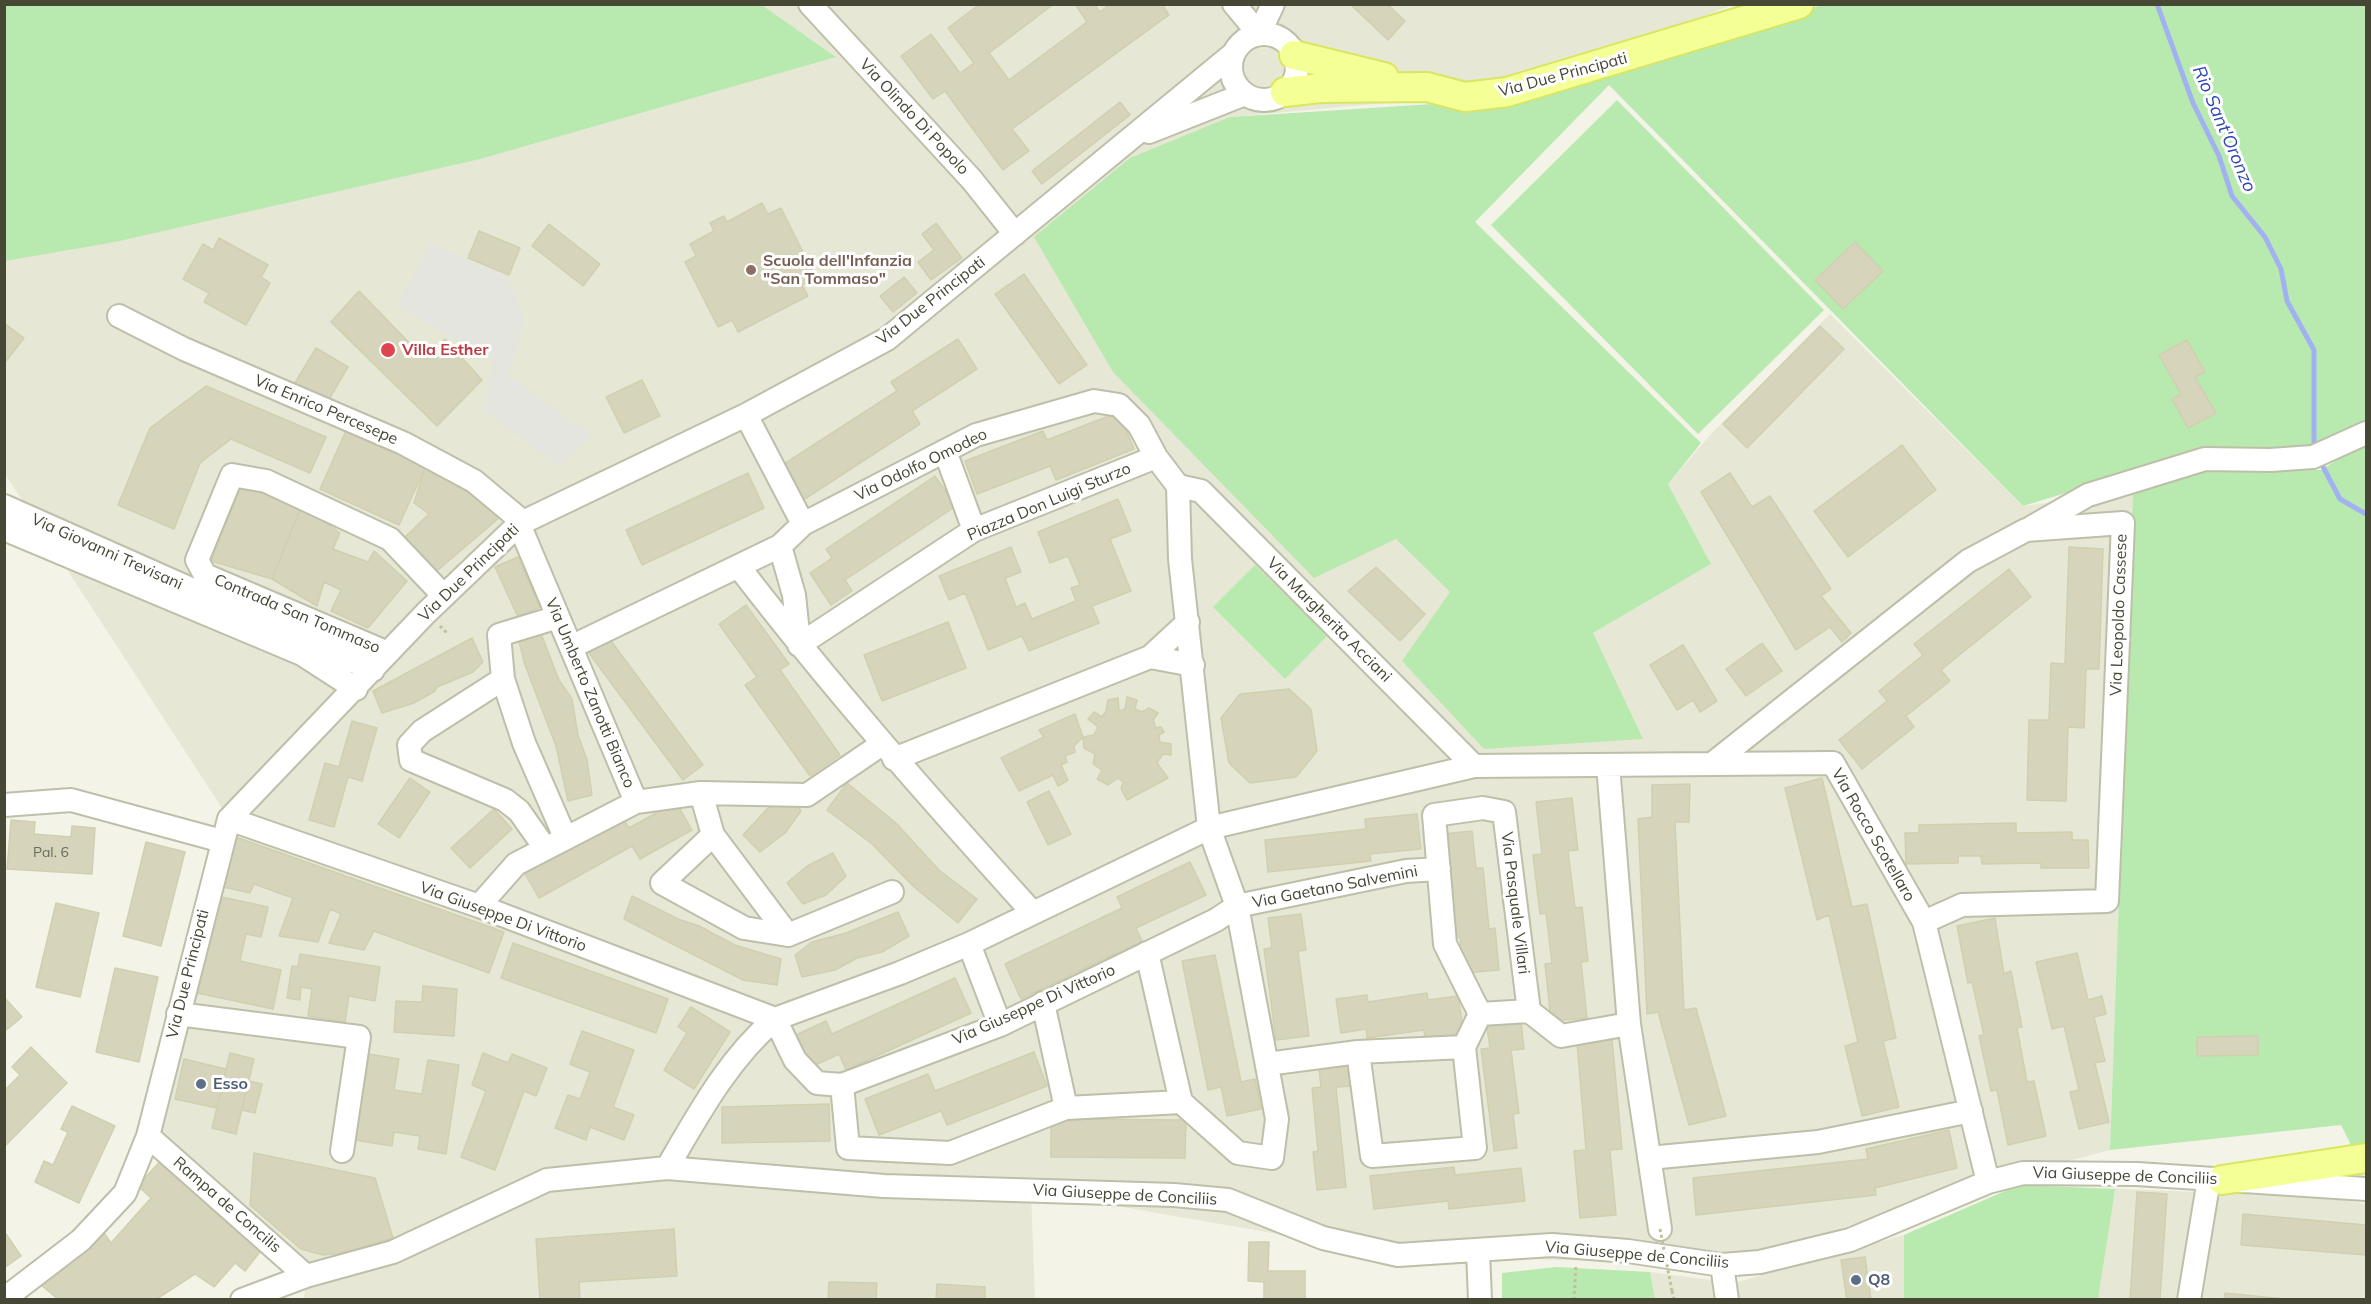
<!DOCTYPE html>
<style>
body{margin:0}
#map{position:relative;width:2371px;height:1304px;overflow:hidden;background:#f3f4e7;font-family:Mulish,sans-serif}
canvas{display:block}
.frame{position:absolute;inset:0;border:6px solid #474736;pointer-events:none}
</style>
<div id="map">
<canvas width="2371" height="1304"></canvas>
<div class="frame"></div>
</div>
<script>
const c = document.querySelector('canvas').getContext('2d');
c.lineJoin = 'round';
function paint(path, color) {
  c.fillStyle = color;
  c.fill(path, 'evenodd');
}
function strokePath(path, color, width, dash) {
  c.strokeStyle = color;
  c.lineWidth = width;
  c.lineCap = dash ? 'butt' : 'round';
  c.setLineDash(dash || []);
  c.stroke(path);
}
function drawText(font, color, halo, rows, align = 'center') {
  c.font = font + ' Mulish,sans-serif';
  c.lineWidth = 6;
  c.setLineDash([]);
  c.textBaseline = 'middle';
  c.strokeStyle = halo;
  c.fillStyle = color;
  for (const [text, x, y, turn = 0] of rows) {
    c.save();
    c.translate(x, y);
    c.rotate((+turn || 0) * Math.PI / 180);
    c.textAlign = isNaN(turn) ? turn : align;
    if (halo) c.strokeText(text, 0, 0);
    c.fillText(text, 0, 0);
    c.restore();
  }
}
paint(new Path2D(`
 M762,5h970l-225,87 -277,25 167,422 53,53 143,41 118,-69 -43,-80 43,-50 119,-120 193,192 110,-14 -23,658 -87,23 -301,92 -324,-10 -367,-64 4,108h-731l2,-23 -158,-140 81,-317 -224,-345v-218l830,-200z
 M2019,1185l304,12 43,7v95l-711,1 -5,-28 84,11 170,-48z`), '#e6e8d5');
paint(new Path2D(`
 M5,4l757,1 74,52 -356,102 -365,83 -110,19z
 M1822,5h544v421l-38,18 -77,9h-55l-173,53 -414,-421 -134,137 226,221 -33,41 43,80 -118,69 50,106 -159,10 -82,-88 48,-69 -54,-53 -82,39 -201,-206 -79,-135 96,-79 100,-41 219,-14 62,-1z
 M1617,100l207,210 -126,124 -207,-209z
 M2366,442v702l-15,1 -10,-20 -231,25 23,-658 73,-27 115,5z
 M1255,565l72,71 -42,43 -72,-72z
 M2019,1185l96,4 -17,110 -194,1v-65z
 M1556,1267l94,5 5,27h-153v-26z`), '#b8e9af');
paint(new Path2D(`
 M430,244l77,32 18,44 -17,55 84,61 -34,30 -74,-55 9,-49 -96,-57z`), '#e5e5df');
strokePath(new Path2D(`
 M2157,4l36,99 26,53 13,40 33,41 16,32 6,32 27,49v100
 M2320,461l20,38 26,15`), '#a2b2f1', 5);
const building = new Path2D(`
 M980,4h74l-65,49 20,27 78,-58 -12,-18h19l6,8 10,-8h52l7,11 -157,114 17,22 -26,19 -58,-79 -12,8 -32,-43 30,-22 29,39 14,-10 -26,-35z
 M1350,4h37l18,17 -17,19z
 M1120,102l10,13 -88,69 -10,-13z
 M762,203l6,11 13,-6 35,70 -14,7 6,11 -70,36 -6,-12 -14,7 -33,-65 11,-6 -6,-12 24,-13 -4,-8 14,-7 3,6z
 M936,223l26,35 -31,22 -13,-18 16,-12 -12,-16z
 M549,224l51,40 -17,22 -51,-40z
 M479,231l41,17 -11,27 -41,-17z
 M219,238l49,27 -7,12 9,6 -24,42 -42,-23 5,-9 -26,-14 20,-35 10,6z
 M1855,242l28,29 -40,38 -28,-29z
 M1024,274l63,91 -28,19 -64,-90z
 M904,277l13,16 -24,19 -13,-16z
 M359,291l67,69 19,-21 37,41 -45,46 -106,-104z
 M4,323l20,15 -20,26z
 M1820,326l24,23 -97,99 -24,-24z
 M958,339l19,30 -65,42 8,13 -117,76 -22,-34 116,-75 -6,-9z
 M2187,340l18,32 -10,5 21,36 -28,15 -16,-29 9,-5 -22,-39z
 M316,348l32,19 -23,39 -32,-20z
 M642,380l18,36 -36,17 -18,-36z
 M206,386l120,51 -16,36 -79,-34 -31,24 -26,66 -56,-24 32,-77z
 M1119,412l15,37 -78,31 -6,-14 -73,28 -12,-33 78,-30 4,9z
 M349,424l76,44 -26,57 -79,-36z
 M1902,445l34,45 -88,67 -34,-46z
 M425,468l25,5 50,44 -69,59 -27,-38 25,-24 -15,-11z
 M748,473l16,35 -122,57 -16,-35z
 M1730,473l22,34 18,-11 61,93 -10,7 30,37 -9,9 -12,-15 -34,23 -95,-158z
 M935,476l21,30 -111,74 7,11 -21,14 -21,-32 22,-15 -6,-9z
 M241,487l61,18 -30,74 -61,-18z
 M1118,499l13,32 -21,8 21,52 -39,15 7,17 -70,28 -7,-15 -34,14 -23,-57 -16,7 -10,-24 72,-29 10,25 -16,6 11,29 9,-4 7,16 44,-18 -5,-13 9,-3 -12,-29 -18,7 -12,-31z
 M302,505l38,28 -7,16 35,13 6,-11 33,30 -39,47 -37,-17 10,-21 -17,-8 -7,24 -45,-27z
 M2069,547l34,2 -4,120h-13l-2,59 -16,-1 -2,74 -39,-1 2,-80h20l2,-57 14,1z
 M518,557l22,50 -22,10 -23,-50z
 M1376,567l49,47 -25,27 -52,-50z
 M2009,569l22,28 -90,73 9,11 -44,35 8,11 -52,42 -23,-29 48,-39 -8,-10 44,-36 -9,-11z
 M746,605l43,59 -9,6 60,85 -30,21 -65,-91 12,-8 -38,-53z
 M948,622l18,46 -84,33 -18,-46z
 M540,631l19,49 13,19 6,36 9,25 5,35 -24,6 -12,-55 -31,-81 -7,-28z
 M472,638l11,24 -10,10 -36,15 -2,4 -21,12 -32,10 -9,-22z
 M609,638l94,127 -20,15 -94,-127z
 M1762,643l20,28 -36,25 -20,-27z
 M1683,645l34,56 -17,11 -7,-12 -16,10 -27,-45z
 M1289,689l22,20 6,42 -21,26 -46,6 -21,-20 -8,-45 19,-24z
 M1127,697l10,3 -2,9 7,3 7,-4 9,5 -5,7 3,8 5,-1 3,5 -5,3 1,7 11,2v11l-8,-1 -6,9 11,15 -41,22 -6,-11 2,-7 -5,-4 -10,7 -11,-6 5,-9 -9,-6 2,-10 -11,-6 -1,-11 11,-2 4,-8 -10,-8 6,-7 8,5 4,-6 2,-11 10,-2 1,13 6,-2z
 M1075,714l8,23 -9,9 1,6 -10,4 2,6 -6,3 7,15 -10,6 -5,-11 -34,16 -18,-33 43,-21 -5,-7z
 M352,721l25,7 -15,53 -14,-4 -14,50 -25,-7 16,-57 14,4z
 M410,778l20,14 -31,46 -21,-14z
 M1822,778l30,129 15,-3 29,134 -13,3 16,66 -37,9 -17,-70 13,-4 -29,-127 -12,5 -32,-132z
 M847,783l49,40 43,47 38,29 -19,24 -44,-36 -42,-43 -45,-34z
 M1690,784l-1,38h-14l9,188 12,-2 30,108 -37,9 -31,-113 -11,2 -9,-195 14,-2v-32z
 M1049,791l22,43 -23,11 -21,-43z
 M791,795l10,16 -16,22 -25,19 -17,-17 24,-26z
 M1572,798l6,52 -10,1 7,57 7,-1 6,54 -7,1 6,56 -36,3 -6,-57 7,-1 -6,-50 -6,1 -7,-59 9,-1 -6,-52z
 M676,802l16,28 -52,29 -8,-13 -93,52 -15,-26 98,-55 7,11z
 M494,809l18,20 -42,39 -19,-20z
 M1417,814l4,35 -51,5 1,7 -103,11 -3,-32 101,-11 -1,-10z
 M11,820l24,2 -1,12 37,3 1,-11 23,2 -3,46 -85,-5z
 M2016,823v10l56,-1v8h16l1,28h-48v-5l-59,1 -1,-8h-23v7l-52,1 -1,-31h14v-8z
 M1472,831l4,37h7l6,61 6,-1 4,42 -35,3 -4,-36 -6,1 -10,-104z
 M230,835l274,97 -15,41 -115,-42 -10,19 -35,-7 12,-29 -11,-5 -12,33 -39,-6 14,-38 -39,-14 -4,9 -31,-7z
 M146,842l39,10 -24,94 -38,-10z
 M833,853l13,23 -20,19 -23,9 -16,-21 20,-17z
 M1190,862l16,33 -70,33 6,13 -121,58 -16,-35 117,-56 -5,-11z
 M217,896l51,11 -7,30 -15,-3 -6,27 41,9 -8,39 -76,-16z
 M632,896l46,23 21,7 36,19 46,14 -4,26 -34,-5 -119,-61z
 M56,903l43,10 -19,84 -44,-10z
 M898,912l11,24 -27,16 -25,6 -22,12 -33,7 -7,-22 17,-13 34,-9z
 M1301,914l5,36 -8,1 11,85 -33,4 -12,-91 8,-1 -4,-30z
 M1995,918l9,56 7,-3 11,56 -5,1 10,54 7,-1 12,55 -38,9 -11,-55 -6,1 -12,-55 5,-1 -12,-53 -4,1 -11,-57z
 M513,943l155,56 -12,34 -155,-55z
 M2077,953l11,47 14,-4 4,18 -12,3 11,44 -10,2 14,59 -30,7 -9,-37 9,-2 -15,-64 -12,3 -16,-67z
 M300,954l80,13 -5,34 -26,-5 -4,26 -37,-6 4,-27 -11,-2 -1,13 -13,-2 5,-32 6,1z
 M1215,955l26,127 14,-3 6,30 -34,7 -6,-29 -13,3 -26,-129z
 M115,968l43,9 -19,85 -43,-10z
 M955,978l16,35 -125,57 -7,-16 -28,13 -15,-32 30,-14 6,13z
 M423,986l34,3 -3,47 -60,-4 2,-31 26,1z
 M1427,993l1,7 30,-4 6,38 -39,5 -1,-9 -57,8 -1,-9 -25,4 -5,-34 31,-4 1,7z
 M4,997l18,20 -18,15z
 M691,1007l39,25 -36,57 -30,-19 23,-37 -9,-6z
 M1521,1022l3,27 -13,1 8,63 -6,1 4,34 -23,3 -13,-102 9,-1 -3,-22z
 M582,1031l52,19 -21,57 21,8 -10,25 -34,-13 -4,13 -31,-12 13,-33 12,4 10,-27 -20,-8z
 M2258,1036v19l-61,1v-19z
 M1612,1039l10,110 -12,1 6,65 -36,3 -6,-67 12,-1 -9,-108z
 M31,1047l36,36 -63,64v-56l16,-16 -8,-8z
 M1034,1052l13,34 -100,39 -6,-14 -62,24 -14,-36 63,-25 7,17z
 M230,1053l24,6 -18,75 -24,-6z
 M363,1053l36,6 -5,31 28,4 6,-34 31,5 -13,89 -28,-5 2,-13 -26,-4 -2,14 -43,-7z
 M483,1053l25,10 4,-9 35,14 -11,28 -12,-5 -29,79 -34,-13 25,-66 -14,-6z
 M184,1059l42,10 -9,39 -42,-9z
 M1350,1064l2,22 -16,1 10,100 -29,3 -4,-38 5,-1 -6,-63 9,-1 -2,-19z
 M248,1081l14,3 -7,29 -13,-3z
 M829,1104l1,37 -108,2v-36z
 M72,1106l43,20 -36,77 -44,-21 9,-21 9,4 15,-33 -7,-3z
 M1051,1119l135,1 -1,38 -134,-1z
 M1949,1130l8,38 -82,20 1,7 -180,20 -3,-37 175,-19 -2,-10z
 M254,1153l121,25 18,60 -51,15 -19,2 -22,-6 -51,-44z
 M163,1158l100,90 -18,23 -10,-8 -21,24 -19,-13 -40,26h-96l-18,-15 63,-52 7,10 40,-45 -13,-12z
 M1454,1167l1,8 66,-7 4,33 -76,8 -1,-8 -74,8 -4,-33z
 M2137,1192l30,2 -7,106h-30z
 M2243,1214l123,11v30l-125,-10z
 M674,1229l3,47 -98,6 1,18h-40l-4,-61z
 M4,1231l17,25 -17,12z
 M1249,1242h20l-1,29h37v29h-41v-18l-16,-1z
 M1865,1257l6,43h-24l-6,-40z
 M829,1282l48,1 -1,17h-48z
 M937,1284l48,3v13h-49z
 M2225,1293l69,7h-70z`);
paint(building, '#d6d5bc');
strokePath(building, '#d0d0af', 1.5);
const minor = new Path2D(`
 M810,4l162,176 43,54
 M1234,4l25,30
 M1259,34l14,-30
 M1231 67a33 33 0 1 1 66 0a33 33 0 1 1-66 0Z
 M1149,132l96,-38
 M119,316l65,33 219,94 71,38 49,41
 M746,415l57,109
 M945,451l29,79
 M1178,486l23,5 273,275
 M4,506l369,164
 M519,524l117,278
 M2032,527l56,-32 117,-36 65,1 43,-3 53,-24
 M4,529l298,125 54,35
 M780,546l14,49 5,48
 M739,567c92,120 192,233 294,346
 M799,645l175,-115 182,-73
 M571,647l209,-101 23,-22 173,-89 118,-34 25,4 20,20 17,32 22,29 2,73 29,269 265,-62 359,-3 91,159 64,260
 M388,653l-183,-78 -8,-15 35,-85 34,6 124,58 54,57
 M1150,657l38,-35
 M503,679l-4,-44 59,-18
 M894,759l256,-102 43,8
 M1712,764l256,-203 58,-31 97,-7 -16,378 -145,4 -38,17
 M1608,765l21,259
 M701,793l12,42 -51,48 82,45 44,7 -75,-100
 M4,805l67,-5 151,41
 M229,819l250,87 296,113c-47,40 -77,96 -108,149
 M1209,828l28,78 -21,14 -216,105 -158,60 -25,-2 -22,-23 -20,-41 125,-46 69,-29z
 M545,848l-26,-37 -14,-11 -94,-40 -2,-15 13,-14 81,-52 21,64 41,94
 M479,906l37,-42 120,-62 65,-9 106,2 75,-51
 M788,935l104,-43
 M969,944l31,81
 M1147,953l34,149
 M1043,1003l23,105
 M1529,1011l32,25 68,-12 31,205
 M178,1014l181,23 -17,114
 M1464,1047l16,-33 -35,-70 -11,-129 49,-7 21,4 25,199 -49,3
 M1267,1064l91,-12 14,104 103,-8 -11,-101 -106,5
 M842,1085l6,63 102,5 116,-45 115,-6 57,51 34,5 5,-39 -40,-213 169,-35 33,-2
 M148,1136l158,140
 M1649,1158l169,-16 153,-31
 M1478,1251l2,49
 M1722,1265l5,35
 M4,1299l77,-59 44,-47 23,-57 81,-317 197,-206 93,-89 227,-109 141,-76 346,-285
 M242,1300l64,-24 87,-24 154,-72 120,-12 217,18 290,9 54,5 95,38 75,17 154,-10 76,6 94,14 38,-3 90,-22 138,-58 35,-9 114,1 229,15
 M2189,1300l20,-121`);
const major = new Path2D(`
 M1294,55l90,22
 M1285,92l35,-4 107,-1 38,10 42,-5 292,-88
 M2222,1180l144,-22`);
strokePath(minor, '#bebfa9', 26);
strokePath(major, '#d9e563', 32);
strokePath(new Path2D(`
 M440,626l7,7
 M1672,1291l2,9
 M1574,1300l2,-35`), '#c0c19a', 3, [3, 3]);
strokePath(minor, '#fff', 22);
strokePath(major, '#f4ff95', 28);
strokePath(new Path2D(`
 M1660,1229l12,62`), '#c0c19a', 3, [3, 3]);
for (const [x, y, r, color] of [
 [751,270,6,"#8d6e63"],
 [388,350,8,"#e0444e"],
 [201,1084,6,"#5c6f8a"],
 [1856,1280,6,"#5c6f8a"]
]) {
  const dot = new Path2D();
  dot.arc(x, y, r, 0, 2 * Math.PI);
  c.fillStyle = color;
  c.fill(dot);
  strokePath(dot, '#fff', 2);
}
drawText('14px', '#6b6a58', null, [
 ["Pal. 6",51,853]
]);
drawText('16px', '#474736', '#fff', [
 ["Via Due Principati",1563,75,-15],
 ["Via Olindo Di Popolo",914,117,47],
 ["Via Due Principati",931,301,-38],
 ["Via Enrico Percesepe",326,410,23],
 ["Via Odolfo Omodeo",921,465,-26],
 ["Piazza Don Luigi Sturzo",1049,502,-23],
 ["Via Giovanni Trevisani",107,552,24],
 ["Via Due Principati",469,573,-44],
 ["Contrada San Tommaso",297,614,23],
 ["Via Leopoldo Cassese",2119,615,-88],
 ["Via Margherita Acciani",1329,620,45],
 ["Via Umberto Zanotti Bianco",590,693,67],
 ["Via Rocco Scotellaro",1873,835,60],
 ["Via Gaetano Salvemini",1335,887,-11],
 ["Via Pasquale Villari",1515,903,83],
 ["Via Giuseppe Di Vittorio",503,917,20],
 ["Via Due Principati",188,974,-76],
 ["Via Giuseppe Di Vittorio",1034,1005,-24],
 ["Via Giuseppe de Conciliis",2125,1176,2],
 ["Via Giuseppe de Conciliis",1125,1195,3],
 ["Rampa de Concilis",227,1205,41],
 ["Via Giuseppe de Conciliis",1637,1255,5]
]);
drawText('bold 16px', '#785e54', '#fff', [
 ["Scuola dell'Infanzia",763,261],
 ["\"San Tommaso\"",763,279]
], 'left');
drawText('bold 16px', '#be3a42', '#fff', [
 ["Villa Esther",402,350]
], 'left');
drawText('bold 16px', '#4e5e75', '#fff', [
 ["Esso",213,1084],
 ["Q8",1868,1280]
], 'left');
drawText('italic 18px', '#2d46b5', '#fff', [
 ["Rio Sant'Oronzo",2224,129,67]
]);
</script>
